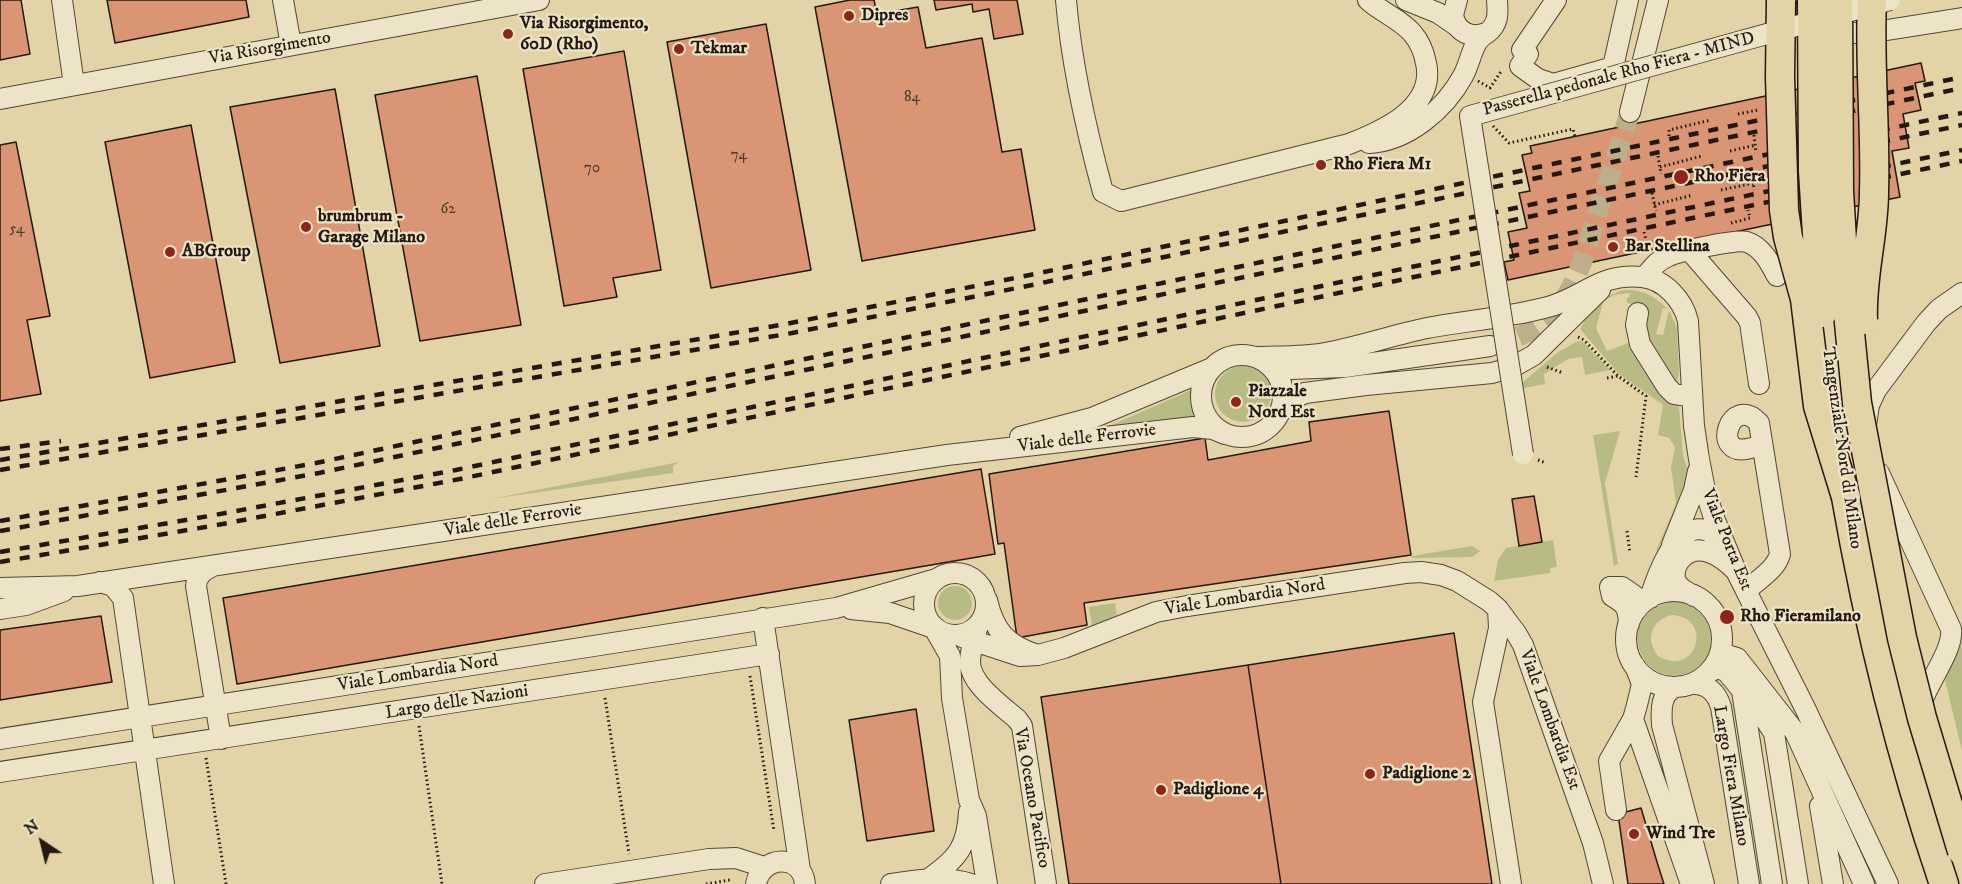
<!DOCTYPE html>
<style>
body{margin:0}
#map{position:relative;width:1962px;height:884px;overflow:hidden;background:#e3d4a7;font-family:"IM FELL DW Pica",serif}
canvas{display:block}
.north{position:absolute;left:12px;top:812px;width:60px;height:60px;-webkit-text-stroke:4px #ede3c6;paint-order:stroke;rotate:325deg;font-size:16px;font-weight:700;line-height:24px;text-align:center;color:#231910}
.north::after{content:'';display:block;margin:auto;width:21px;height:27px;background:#231910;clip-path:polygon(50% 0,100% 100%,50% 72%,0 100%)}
</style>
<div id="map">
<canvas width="1962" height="884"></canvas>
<div class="north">N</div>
</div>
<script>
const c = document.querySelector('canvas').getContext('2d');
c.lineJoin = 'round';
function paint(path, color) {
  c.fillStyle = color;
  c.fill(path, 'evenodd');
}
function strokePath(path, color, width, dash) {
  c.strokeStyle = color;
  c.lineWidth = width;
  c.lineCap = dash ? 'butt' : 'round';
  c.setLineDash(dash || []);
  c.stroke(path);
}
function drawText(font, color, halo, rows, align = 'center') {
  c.font = font + ' "IM FELL DW Pica",serif';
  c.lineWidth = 4.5;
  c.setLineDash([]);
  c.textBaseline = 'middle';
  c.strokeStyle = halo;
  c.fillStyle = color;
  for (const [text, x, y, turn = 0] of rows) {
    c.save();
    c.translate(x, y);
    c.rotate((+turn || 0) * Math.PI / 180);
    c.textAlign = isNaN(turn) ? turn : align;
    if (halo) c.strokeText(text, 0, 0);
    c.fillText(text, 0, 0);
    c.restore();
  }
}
paint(new Path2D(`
 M1624,290c19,-1 30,6 44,19l-5,-1 -7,26 7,1 6,-25 8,18 2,47 -2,8h-3c-17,-26 -37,-43 -28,-76l-19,-4v-4l4,-6 -17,2 -11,7 -7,26 11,23 27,-10 45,66 4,48 5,16 1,11 -29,71 -4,-2 20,-47 -5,-37 4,-20 -6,-9 -11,-3 5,-30 -44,-31 -39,-45c12,-21 19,-32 44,-39z
 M1578,341l5,1 27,28 -25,5 -3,-18 -14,2 -24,15 1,10 -31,6 44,-38z
 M1215 394a28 28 0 1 1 56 0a28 28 0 1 1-56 0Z
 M1191,390l-1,12 7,19 -106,13z
 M1620,431l-15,52 13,81 -4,2 -21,-131z
 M679,462l-6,4v7l-182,26z
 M1553,540l4,27 -7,1v5l-56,8 4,-21 8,-12z
 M1472,546l8,5 -8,6 -60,1v-2z
 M938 603a17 17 0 1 1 34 0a17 17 0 1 1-34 0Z
 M1679,601c55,16 32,88 -18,72 -12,-4 -20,-16 -23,-28 -6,-26 17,-43 41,-44zM1672,615c43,3 24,64 -14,41 -13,-17 -7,-36 14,-41z
 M1115,603l2,12 -25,11 -3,-19z
 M1962,642v109l-17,-71z`), '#b8bc84');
const building = new Path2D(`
 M0,0h21l9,54 -30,6z
 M107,0h139l3,17 -134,26z
 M850,0h24l3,14 41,-7 8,41 56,-10 20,114 19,-3 14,81 -173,31 -47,-254z
 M934,0h83l6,34 -29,5 -5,-30 -16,3 -1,-8 -36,6z
 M766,24l45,246 -100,18 -44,-246z
 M624,51l37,219 -48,8 4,19 -53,9 -41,-237z
 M1921,63l4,18 -10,2 6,27 -18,4 6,34 -17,3 8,46 -392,83 -4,-18 10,-2 -6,-28 19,-4 -8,-35 11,-2 -8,-36 10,-2 -2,-7z
 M477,76l44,249 -101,16 -45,-246z
 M335,89l45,257 -100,17 -50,-256z
 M191,125l44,237 -85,16 -45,-236z
 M16,142l34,174 -23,4 14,74 -41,7v-256z
 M1389,411l22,144 -327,48 3,22 -70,13 -13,-95 -6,1 -9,-70 216,-36 3,22 103,-19 -2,-19z
 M981,469l14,85 -758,130 -14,-86z
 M1534,496l8,46 -23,4 -7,-47z
 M101,616l11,66 -112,18v-70z
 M1454,633l38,251h-211l-33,-219z
 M1248,665l33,219h-212l-28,-187z
 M916,709l18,122 -67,10 -18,-121z
 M1641,808l16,54 7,22h-36l-10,-70z`);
paint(building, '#da9574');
strokePath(building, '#231910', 1.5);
strokePath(new Path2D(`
 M1490,346c21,-5 41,-13 57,-27 31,-28 40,-73 52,-111 11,-32 21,-64 31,-96`), '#bdaf89', 20, [20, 10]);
const minor = new Path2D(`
 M62,0l12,85
 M283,0l8,45
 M1066,0c5,60 21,133 37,192l18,9 228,-57c33,-13 87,-36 77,-81 -2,-10 -6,-21 -13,-29 -12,-15 -31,-21 -45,-34
 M1406,0l32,13 19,13
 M1457,0l-4,15c3,17 18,24 33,18
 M1556,0l-34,50 6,4 -8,12 18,13 15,5 60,-17 15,-67
 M1828,23l16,8 18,3 100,-16
 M0,99l539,-99
 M1630,112l28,-112
 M1369,143c39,-2 76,-34 94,-67 6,-11 8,-24 14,-34 3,-4 6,-7 10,-9 12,-9 11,-20 10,-33
 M1690,251l57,66 3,6 9,61
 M1645,277c7,-9 13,-17 24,-21 11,-5 68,-17 78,-14 15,5 23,21 30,34
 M1638,313l-2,12 4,19 27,43 7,7 18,3
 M1201 396a41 41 0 1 1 82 0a41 41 0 1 1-82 0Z
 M1256,357c23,-1 46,0 69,-4 34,-6 68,-18 102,-25 38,-7 78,-10 117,-20 37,-8 55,-36 98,-31 22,2 41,23 46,44l6,105 5,33 6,31 9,28 22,53 69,137 83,176
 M1290,369l55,-2 145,-21
 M1281,410l9,-10 15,-7 61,-8 126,-12 21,-6 21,-12 66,-65
 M1866,425l3,-20 7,-15 50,-67 13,-14 23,-16
 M1020,437l72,-19 120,-50
 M1879,473l72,156c3,22 -26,56 -31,79
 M1672,545l22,-55 4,-19
 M213,566c-9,4 -16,9 -17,20l25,153
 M924 604a31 31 0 1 1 62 0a31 31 0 1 1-62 0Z
 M100,582l13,4 10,12 41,286
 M0,588l78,-2 869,-131 246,-28 20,2 12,5
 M1746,591c11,-11 30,-21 34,-37l-21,-131c-29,-31 -50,37 -8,25
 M1626 639a48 48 0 1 1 96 0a48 48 0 1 1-96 0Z
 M1694,596l-12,-7 -7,-8c-1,-8 0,-16 6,-22 16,-19 40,-3 54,11
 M0,609l26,-4 38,-14
 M851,609l39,4 44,15 16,28 2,42 17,102 7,16 11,68
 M1498,609l1,19 -16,74 28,182
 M763,618l37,252
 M1629,624c-1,-16 -2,-19 -17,-28l-2,-9h12l17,12 11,-1c9,-29 34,-97 73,-56
 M978,625c-3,12 -8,25 -8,37 0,22 32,44 47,57l5,7 24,158
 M962,637l58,19 18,-1c-31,-9 -44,-24 -51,-55
 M1038,655l26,-7 92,-36 31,-6 218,-33 16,-1 20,3 16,6 32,20 9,8 18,24 7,12 70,198 10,41
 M1716,662l11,-7 10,3 58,74 69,152
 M1710,672l6,-4 10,3 35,42 13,20 24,151
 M1692,684c15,-1 25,9 29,23l28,177
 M1675,687c-15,7 -14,24 -13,38l42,159
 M1742,691l30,193
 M1633,719l58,165
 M0,739l836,-131 100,-29
 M0,772l769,-118
 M1820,806l13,78
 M1616,810l-7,-49 24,-42 4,-14 5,-21 -7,-18
 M930,878c28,-20 37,-31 39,-66
 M545,884l164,-25 27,-1 28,9
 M756,884c5,-29 46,-31 49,0
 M891,884c27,-4 53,-9 80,0`);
const highway = new Path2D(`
 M1846,497c23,131 55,261 98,387`);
strokePath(minor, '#534836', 22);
strokePath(highway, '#231910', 31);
strokePath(new Path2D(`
 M1478,81l12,7 12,-18
 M1738,114l20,-4
 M1493,126l16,17 64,-14 2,8
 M1754,135l2,18
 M1669,136v-6l42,-10
 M1730,151l26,-6
 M1658,156l3,18
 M1660,167l42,-11
 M1752,172l2,18
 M1721,190l33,-7
 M1652,193l4,18
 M1654,205l39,-10
 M1731,223l19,-5 -2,-8
 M1644,232l3,12 7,-2
 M1578,337l6,3 34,36 28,20 -10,81
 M1547,367l16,6
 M1607,378l11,-2
 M1538,460l8,3
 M1627,531l3,22
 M750,676l24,155
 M605,698l24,156
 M419,726l23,158
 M206,758l20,126
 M706,884l24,-4`), '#231910', 3, [1.5, 3]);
strokePath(minor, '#ede3c6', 20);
strokePath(highway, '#e3d4a7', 28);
strokePath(new Path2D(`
 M0,449l61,-8
 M0,460l786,-136 244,-49 932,-198
 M0,470l792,-137 240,-48 930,-197
 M0,521l316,-58 1646,-350
 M0,531l319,-58 1643,-348
 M0,552l215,-37 241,-45 1506,-320
 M0,562l217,-37 243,-46 1502,-318`), '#231910', 4.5, [10, 10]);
const minorBridge = new Path2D(`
 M1523,454l-53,-338 420,-116`);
const highwayBridge = new Path2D(`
 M1781,0l-1,77 4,133 4,27 17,62 13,107 28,91
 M1812,0l1,171 9,142
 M1838,0l1,191 5,82 13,130 45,235 20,80 40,133
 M1863,320c-2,-43 11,-85 11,-128 2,-64 -5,-128 -2,-192`);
strokePath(minorBridge, '#534836', 22, []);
strokePath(highwayBridge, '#231910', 31, []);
strokePath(minorBridge, '#ede3c6', 20);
strokePath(highwayBridge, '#e3d4a7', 28);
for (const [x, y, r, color] of [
 [849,16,6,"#8f2418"],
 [508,34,6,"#8f2418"],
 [679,49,6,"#8f2418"],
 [1321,165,6,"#8f2418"],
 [1681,177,8,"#8f2418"],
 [306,227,6,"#8f2418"],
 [1613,247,6,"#8f2418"],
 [170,252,6,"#8f2418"],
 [1236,402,6,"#8f2418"],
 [1727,617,8,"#8f2418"],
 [1370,774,6,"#8f2418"],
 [1161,790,6,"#8f2418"],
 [1634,834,6,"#8f2418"]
]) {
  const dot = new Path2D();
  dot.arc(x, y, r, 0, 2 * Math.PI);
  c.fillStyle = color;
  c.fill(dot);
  strokePath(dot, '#ede3c6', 2);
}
drawText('15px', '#513829', null, [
 ["84",912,98],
 ["74",739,156],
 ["70",592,169],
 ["62",448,210],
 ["54",17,230]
]);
drawText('bold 18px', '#231910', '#ede3c6', [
 ["Dipres",861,16],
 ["Via Risorgimento,",520,24],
 ["60D (Rho)",520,45],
 ["Tekmar",691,49],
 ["Rho Fiera M1",1333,165],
 ["Rho Fiera",1694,177],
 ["brumbrum -",318,217],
 ["Garage Milano",318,238],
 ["Bar Stellina",1625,247],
 ["ABGroup",182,252],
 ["Piazzale",1248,392],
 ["Nord Est",1248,413],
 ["Rho Fieramilano",1740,617],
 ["Padiglione 2",1382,774],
 ["Padiglione 4",1173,790],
 ["Wind Tre",1646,834]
], 'left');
drawText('18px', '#231910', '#ede3c6', [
 ["Via Risorgimento",270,49,-10],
 ["Passerella pedonale Rho Fiera - MIND",1619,75,-15],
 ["Viale delle Ferrovie",1087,439,-7],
 ["Tangenziale Nord di Milano",1841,448,82],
 ["Viale delle Ferrovie",513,521,-9],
 ["Viale Porta Est",1726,540,68],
 ["Viale Lombardia Nord",1245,598,-9],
 ["Viale Lombardia Nord",418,674,-9],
 ["Largo delle Nazioni",457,703,-9],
 ["Viale Lombardia Est",1549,720,70],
 ["Largo Fiera Milano",1730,776,80],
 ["Via Oceano Pacifico",1031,798,80]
]);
</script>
